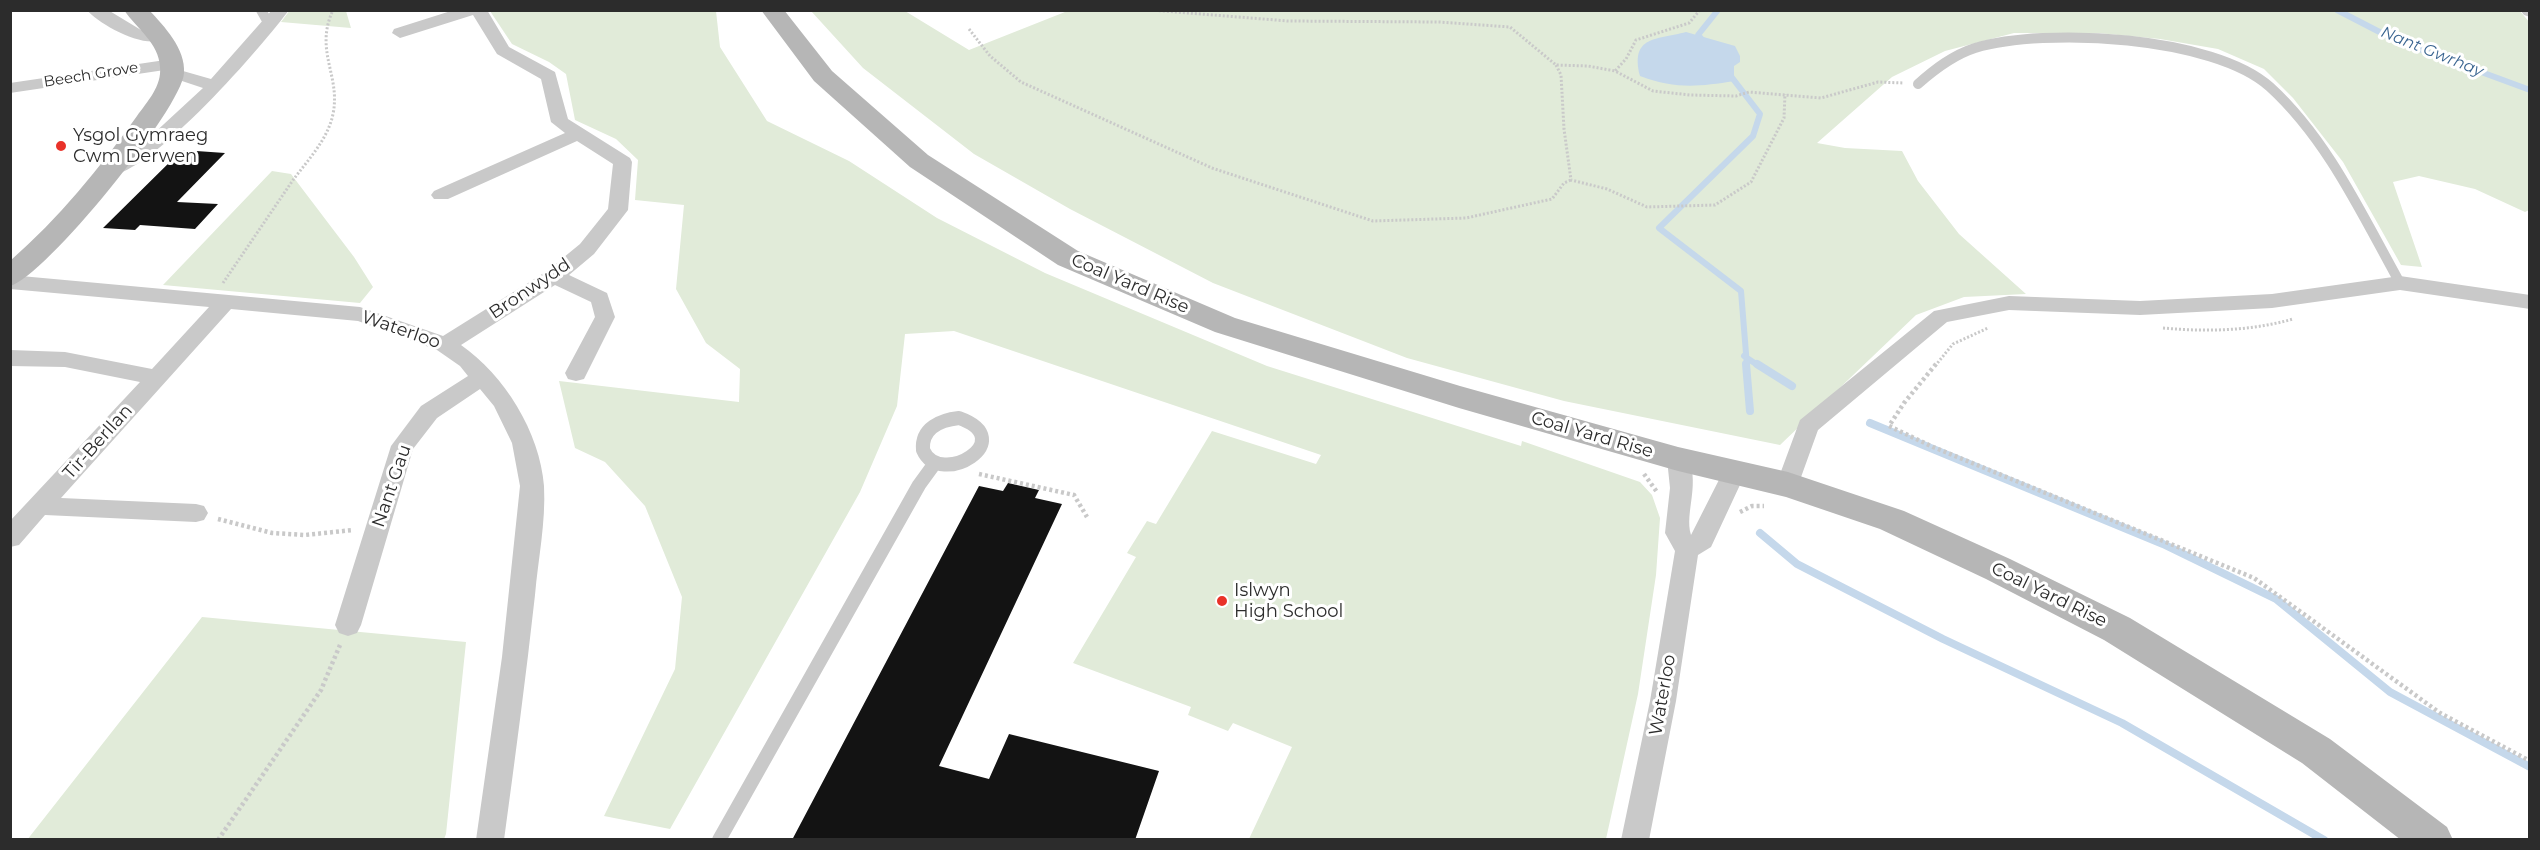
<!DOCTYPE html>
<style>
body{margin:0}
#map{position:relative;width:2540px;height:850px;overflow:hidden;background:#fff;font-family:Montserrat,sans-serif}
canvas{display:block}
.frame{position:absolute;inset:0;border:12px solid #2c2c2c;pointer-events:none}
</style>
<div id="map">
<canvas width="2540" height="850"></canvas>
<div class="frame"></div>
</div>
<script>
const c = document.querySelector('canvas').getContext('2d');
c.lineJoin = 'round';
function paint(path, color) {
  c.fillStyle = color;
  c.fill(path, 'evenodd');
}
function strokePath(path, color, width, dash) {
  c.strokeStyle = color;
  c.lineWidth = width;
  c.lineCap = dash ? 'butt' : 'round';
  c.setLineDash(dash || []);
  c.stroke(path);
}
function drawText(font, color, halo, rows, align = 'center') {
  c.font = font + ' Montserrat,sans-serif';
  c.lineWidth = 6;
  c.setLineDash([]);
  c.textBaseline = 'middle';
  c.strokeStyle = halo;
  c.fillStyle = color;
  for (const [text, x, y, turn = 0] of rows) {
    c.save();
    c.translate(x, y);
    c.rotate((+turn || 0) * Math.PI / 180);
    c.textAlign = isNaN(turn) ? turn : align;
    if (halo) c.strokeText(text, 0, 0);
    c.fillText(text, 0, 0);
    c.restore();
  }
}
paint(new Path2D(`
 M290,10l56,1 5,17 -70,-6z
 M1070,10l1450,1 10,12 -1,187 -4,2 -50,-23 -56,-13 -26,6 29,85 -21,-2 -58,-103 -50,-64 -29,-29 -46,-20 -58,-10 -62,-6h-84l-69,18 -53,26 -75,66 28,5 57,3 16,30 41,53 67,60 -62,3 -48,18 -136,130 -216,-44 -157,-43 -194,-75 -143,-74 -96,-55 -111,-86 -52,-57h94l64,39z
 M490,11h226l4,36 47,74 82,40 88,57 108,55 222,93 254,80 1,-5 118,41 12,13 8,23 -4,57 -18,119 -32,145h-357l43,-92 -59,-24 -5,8 -40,-16 3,-8 -118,-44 63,-106 -9,-4 20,-32 9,3 56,-93 104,33 5,-9 -367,-124 -49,3 -8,72 -37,86 -190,337 -66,-13 71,-147 7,-72 -37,-91 -40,-44 -30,-14 -16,-67 180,21 1,-33 -34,-26 -30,-54 8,-84 -49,-5 3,-40 -22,-21 -41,-19 -9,-46 -17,-12 -37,-18z
 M272,171l19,3 63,83 19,30 -13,16 -197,-18z
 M202,617l264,25 -20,192 -2,5 -417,1z`), '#e1ebd9');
paint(new Path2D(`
 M1686,32l49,14 5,10v6l-6,4v15c-36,6 -59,8 -94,-5 -10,-41 17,-36 46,-44z`), '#c5d8eb');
strokePath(new Path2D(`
 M2337,10l60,31 133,49
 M1704,42l-6,-7 20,-25
 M1730,75l30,39 -7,22 -94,92 82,63 6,75
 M1744,356l15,10`), '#c5d8eb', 6);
strokePath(new Path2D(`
 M1746,364l4,47
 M1757,364l35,22
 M1870,423l293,121 113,55 114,93 140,75
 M1760,533l37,31 146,75 179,84 202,117`), '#c5d8eb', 8);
paint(new Path2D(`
 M182,150l43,3 -48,49 41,2 -23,25 -55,-4 -5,5 -32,-2z
 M1008,483l31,7 -4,8 27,6 -123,262 50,13 20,-45 150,37 -24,69h-343l187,-354 24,5z`), '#131313');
strokePath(new Path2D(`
 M1151,10l137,11 151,1 71,5 46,38 32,1 27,5
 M1700,10l-11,13 -53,17 -10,19 -11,12 38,20 37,4 46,1 13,-4 72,6 57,-16 26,1
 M969,29l21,27 31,26 191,86 161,53 93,-3 86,-19 12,-16 7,-3
 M1556,65l5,10 3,54 7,51 36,9 40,18 68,-2 36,-23 33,-64 1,-24
 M223,283c23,-34 47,-69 70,-103 15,-20 35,-41 40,-66 8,-38 -19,-63 0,-104
 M2163,328c44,4 88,3 130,-9
 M1935,366l18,-22 35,-16`), '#c9c9c9', 3, [2, 2]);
strokePath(new Path2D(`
 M1936,364l-32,39 -15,23 44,21 321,131 186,135 90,48
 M979,474l95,21 13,22
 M1644,474l13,18
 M1740,512l12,-6h12
 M218,519l54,14 33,2 48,-5
 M218,840l103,-150 19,-45`), '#c9c9c9', 4.5, [3, 3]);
strokePath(new Path2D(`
 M261,10l8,14
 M1918,84c17,-15 35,-29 57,-36 70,-21 239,-12 295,39 58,53 92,128 130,196`), '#c9c9c9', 10);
strokePath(new Path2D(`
 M959,418c62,22 -19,71 -36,32 -2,-22 18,-30 36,-32z
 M719,840l200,-355 16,-22`), '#c9c9c9', 14);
paint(new Path2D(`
 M87,10h21l33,20 17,1 8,5c-14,18 -68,-12 -79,-26z
 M272,10h17c-24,33 -146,175 -185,165l-2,-4 2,-4 47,-31 52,-48 -21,-7 -16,-1 -3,-4 3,-4 17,-1 28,8z
 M454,10h33l22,37 46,25 13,47 62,39 2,4 -4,48 -34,44 -25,21 38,18 8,24 -31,62 -8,2 -8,-2 -3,-6 30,-56 -4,-15 -36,-17 -94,60c43,30 79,87 83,141 2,36 -6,74 -9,109 -9,82 -20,163 -31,245h-28l26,-183 18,-171 -8,-43 -18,-37 -14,-17 -43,29 -24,31 -52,176 -4,8 -9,3 -9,-3 -4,-8 56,-179 30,-40 47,-30 -8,-10 -23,-16 -79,-29 -127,-12 -170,189 135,6 8,2 4,7 -4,7 -8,2 -151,-7 -26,30 -9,2v-26l130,-139 -75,-15 -55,-1v-16l55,2 87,17 57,-62 -199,-18v-14l350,32 83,29 104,-65 33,-27 28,-35 5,-45 -36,-23 -129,58h-14l-3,-4 3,-4 131,-58 -14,-11 -10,-43 -44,-25 -24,-39 -73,23 -8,-5 2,-4z
 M2520,10h10v7l-6,-2z
 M172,59l6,1 3,4 -3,4 -168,25v-10z
 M2400,276l130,19v14l-130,-19 -128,18 -132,7 -131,-5 -62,12 -129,108 -22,61 -8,3 -8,-3 -4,-6 24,-65 134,-109 75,-15 131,5 132,-7z
 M1678,450l8,3c16,29 -2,59 5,82l35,-69 8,-3 8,3 4,6 -35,75 -13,8 -22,146 -27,139h-28l29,-139 25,-150 -10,-18 5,-45 -3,-29 3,-6z`), '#c9c9c9');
paint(new Path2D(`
 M124,10h25c15,16 37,39 35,63 -2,35 -139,204 -174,213v-25c49,-43 89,-92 127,-145 10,-14 25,-30 23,-49 -1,-24 -23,-38 -36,-57z
 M761,10h23l48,61 96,84 150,96 157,67 225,68 218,61 110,25 116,39 106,48 120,59 200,121 117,88 6,13h-52l-99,-77 -198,-123 -118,-61 -106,-50 -94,-32 -108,-26 -219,-63 -244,-76 -157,-67 -148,-98 -96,-86z`), '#b6b6b6');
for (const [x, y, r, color] of [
 [61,146,6,"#e93229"],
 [1222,601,6,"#e93229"]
]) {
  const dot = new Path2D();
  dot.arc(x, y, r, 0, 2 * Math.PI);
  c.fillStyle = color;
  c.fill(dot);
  strokePath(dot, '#fff', 2);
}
drawText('15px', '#2c2c2c', '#fff', [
 ["Beech Grove",91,75,-9]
]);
drawText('italic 16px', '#396490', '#fff', [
 ["Nant Gwrhay",2432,52,22]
]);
drawText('18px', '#2c2c2c', '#fff', [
 ["Ysgol Gymraeg",73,136],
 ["Cwm Derwen",73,157],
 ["Islwyn",1234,591],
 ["High School",1234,612]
], 'left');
drawText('18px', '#2c2c2c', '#fff', [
 ["Coal Yard Rise",1130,284,23],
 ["Bronwydd",530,289,-34],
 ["Waterloo",401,330,19],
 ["Coal Yard Rise",1592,435,16],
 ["Tir-Berllan",98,442,-48],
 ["Nant Gau",392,486,-71],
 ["Coal Yard Rise",2049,595,26],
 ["Waterloo",1663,695,-80]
]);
</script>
